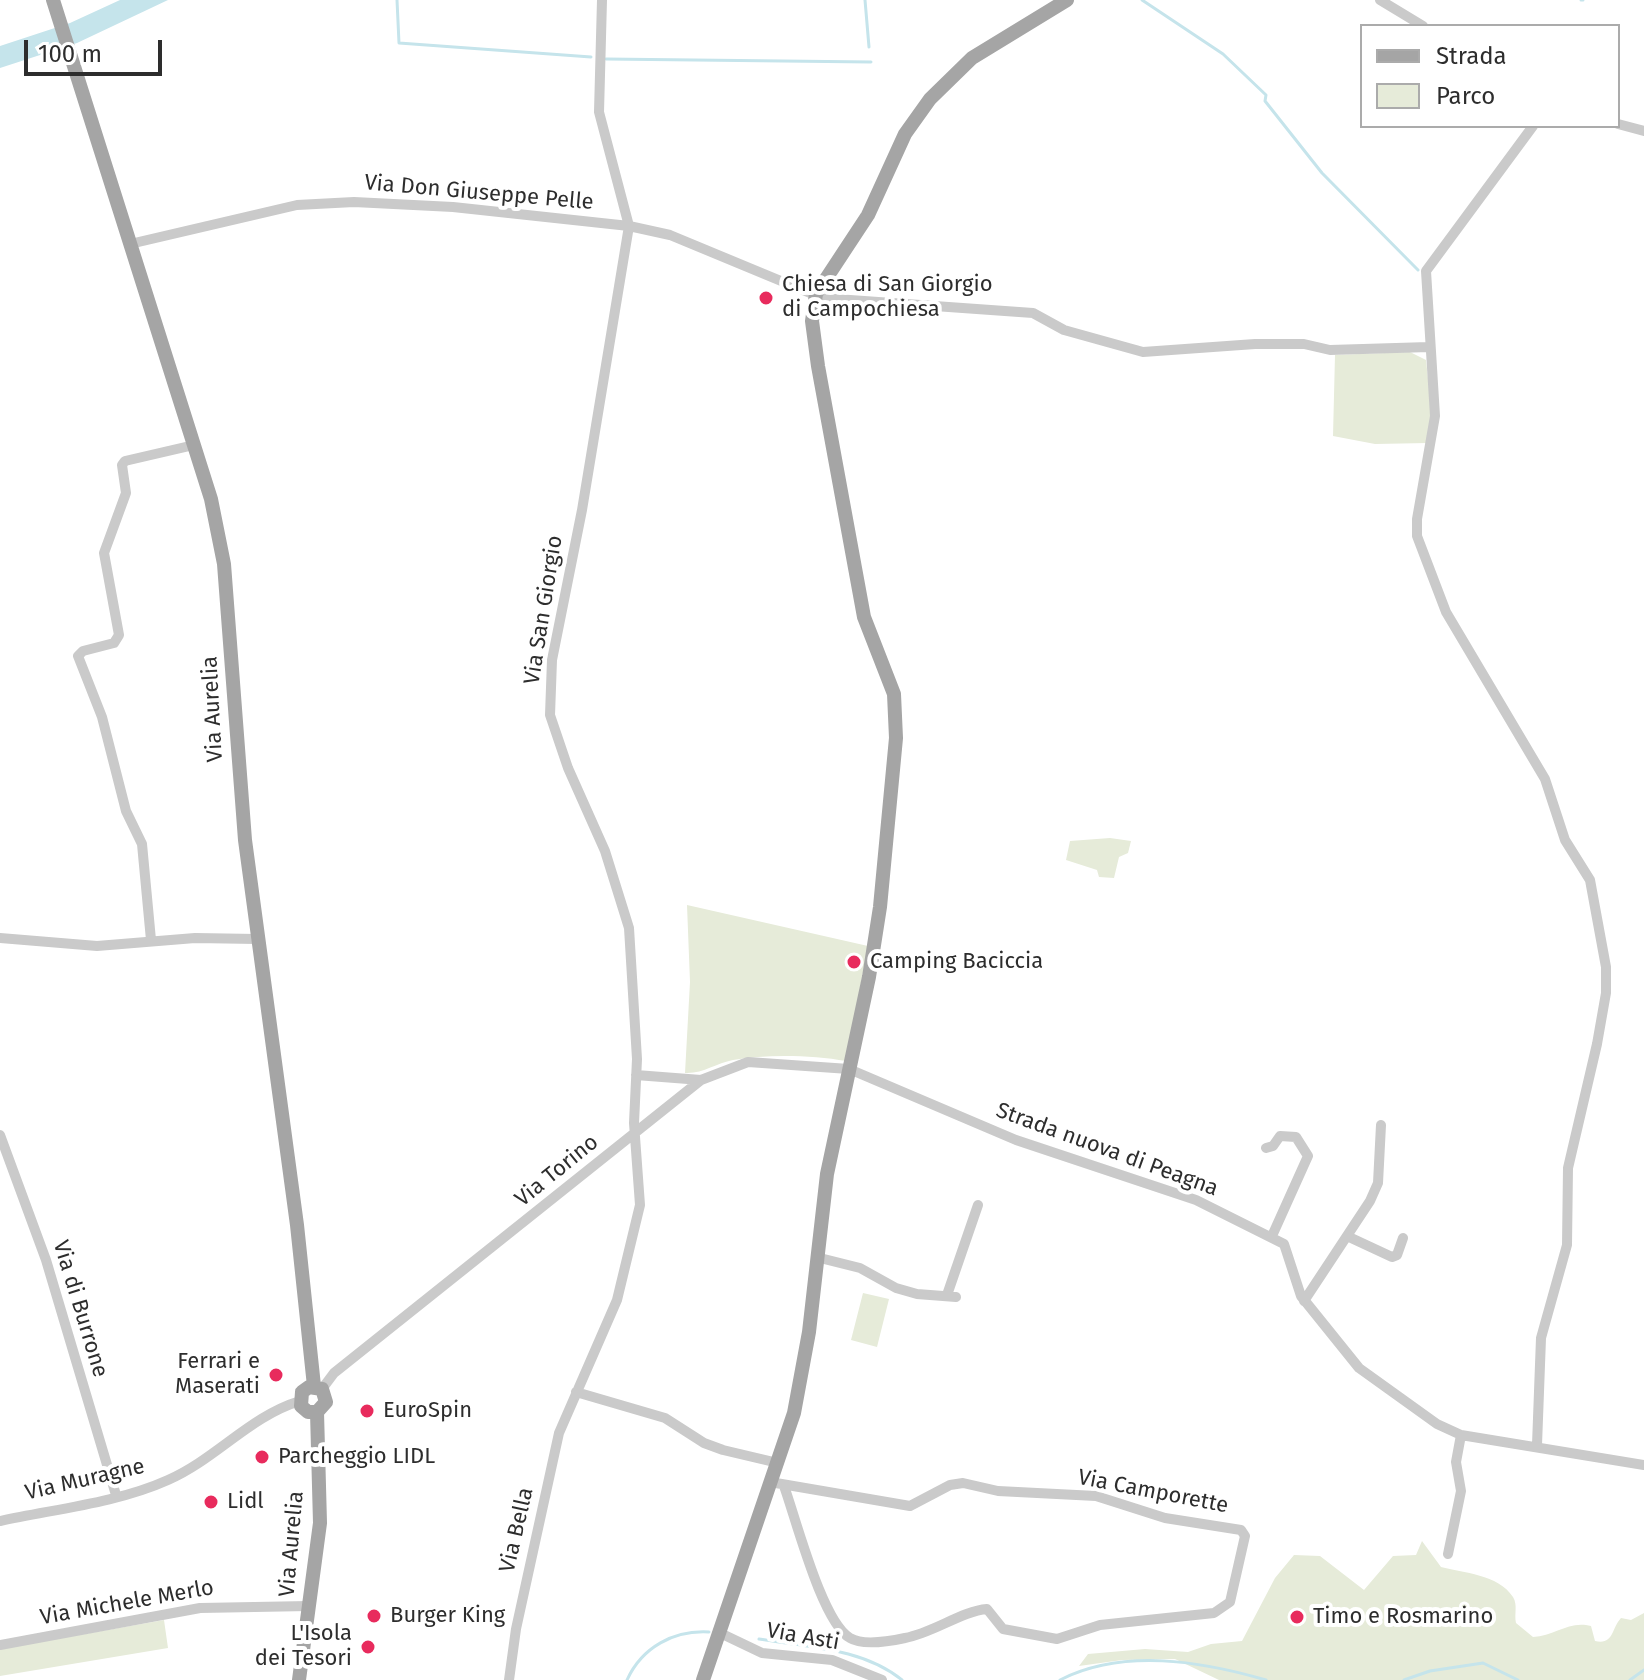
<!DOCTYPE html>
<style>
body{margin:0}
#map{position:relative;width:1644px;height:1680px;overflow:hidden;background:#fff;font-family:"Fira Sans",sans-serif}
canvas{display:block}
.legend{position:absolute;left:1360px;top:24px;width:260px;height:104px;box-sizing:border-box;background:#fff;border:2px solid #ababab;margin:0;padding:10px 14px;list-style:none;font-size:24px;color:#2d2d2d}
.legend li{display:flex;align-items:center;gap:16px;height:40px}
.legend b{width:40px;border:2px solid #ababab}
.scale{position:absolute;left:24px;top:40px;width:138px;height:36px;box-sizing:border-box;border:4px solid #2d2d2d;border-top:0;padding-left:10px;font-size:24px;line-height:28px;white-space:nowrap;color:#2d2d2d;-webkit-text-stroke:6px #fff;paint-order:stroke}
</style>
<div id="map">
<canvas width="1644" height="1680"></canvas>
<ul class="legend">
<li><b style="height:10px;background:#a5a5a5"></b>Strada</li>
<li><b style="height:22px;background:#e6ebd9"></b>Parco</li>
</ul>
<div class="scale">100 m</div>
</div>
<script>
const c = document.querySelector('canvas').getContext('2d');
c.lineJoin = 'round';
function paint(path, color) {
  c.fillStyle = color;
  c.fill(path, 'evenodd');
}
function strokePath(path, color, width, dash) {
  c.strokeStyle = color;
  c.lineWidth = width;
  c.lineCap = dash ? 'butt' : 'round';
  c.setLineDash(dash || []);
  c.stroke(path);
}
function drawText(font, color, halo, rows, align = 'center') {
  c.font = font + ' "Fira Sans",sans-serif';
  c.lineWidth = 8;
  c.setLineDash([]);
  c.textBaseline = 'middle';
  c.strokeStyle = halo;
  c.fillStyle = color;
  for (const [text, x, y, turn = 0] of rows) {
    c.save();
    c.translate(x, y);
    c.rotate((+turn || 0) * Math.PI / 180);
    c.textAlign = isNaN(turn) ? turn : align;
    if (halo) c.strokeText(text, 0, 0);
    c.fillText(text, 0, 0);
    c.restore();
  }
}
paint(new Path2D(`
 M1410,352l16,8 6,55 -4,28 -53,1 -42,-8 2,-81z
 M1110,838l21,3 -3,12 -9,4 -5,21 -15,-1 -2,-7 -31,-10 4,-19z
 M687,905l181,41 -22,115c-34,-6 -79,-7 -113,-1 -17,3 -30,14 -48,13l5,-91z
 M863,1293l26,6 -12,48 -26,-7z
 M1422,1541l19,26c22,6 57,7 72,30 5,8 1,17 3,26l17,14c22,-1 36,-17 58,-11l4,15c19,4 16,-12 26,-23l10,2 13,-7v67h-425l-44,-21 -53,1 -43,6 9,-12 57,-5 43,3 23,-8 31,-3 33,-63 19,-23 26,1 44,34 29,-34 23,-1z
 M164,1620l4,28 -168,28v-27z`), '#e6ebd9');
paint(new Path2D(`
 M120,0h48l-91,43 -77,25v-22l70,-23z`), '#c5e4eb');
strokePath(new Path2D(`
 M397,0l2,43 192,14
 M865,0l4,47
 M1142,0l81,54 43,41 -1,6 57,72 96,97
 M1581,0h2
 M606,59l265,3
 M759,1639c48,8 104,9 143,41
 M627,1680c15,-33 47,-50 82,-48
 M1060,1680c63,-32 141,-19 206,0
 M1404,1680l26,-9 53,-8 35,17
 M1630,1680l14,-10`), '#c5e4eb', 3);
strokePath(new Path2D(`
 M1380,0l43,26
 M1618,124l26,7
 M1533,126l-107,145 9,145 -18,103v17l29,76 99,167 20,61 25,40 16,87v26l-9,51 -29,124 -1,77 -26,93 -4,107
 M130,244l167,-39 57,-3 99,5 176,19 41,9 152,63 211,15 31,17 79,22 112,-8h49l26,6 99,-3
 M0,938l97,8 98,-8 62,1
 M151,940l-9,-96 -16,-33 -24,-94 -24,-61 5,-5 31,-8 5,-8 -15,-82 22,-60 -4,-28 3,-4 69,-16
 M636,1075l65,5
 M0,1135l46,125 70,235
 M1266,1148l7,-2 7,-10 16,1 12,19 -36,80
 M1349,1237l43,20 5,-2 6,-17
 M816,1257l44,11 36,20 21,6 39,3
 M947,1295l31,-90
 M1304,1301l66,-100 8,-18 3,-58
 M322,1389l12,-16 367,-293 47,-18 101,7 167,71 180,60 88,44 17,52 58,72 78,56 24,11 183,30
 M576,1392l89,26 39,25 19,7 55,13
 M770,1482l140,24 40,-21 13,-2 35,8 98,5 69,22 76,12 4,6 -15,66 -16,11 -114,12 -43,14 -54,-10 -16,-20c-25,2 -54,24 -82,29 -14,3 -42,8 -55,0 -28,-16 -54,-119 -66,-152
 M0,1521c55,-12 117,-18 168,-41 48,-21 82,-64 132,-79
 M1448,1554l13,-63 -5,-29 5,-27
 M718,1632l44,21 70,7 50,20
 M0,1645l200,-37 109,-2
 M509,1680l7,-51 43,-196 58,-133 23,-95 -6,-82 3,-64 -8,-131 -24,-77 -37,-83 -18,-53 2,-55 30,-150 47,-284 -30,-114 3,-112`), '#cacaca', 10);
strokePath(new Path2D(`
 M53,0l158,499 13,65 21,276 52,385 17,161
 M299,1680l21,-157 -3,-111 9,-10 -4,-13 -13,-2 -7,5 -1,14 7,6h9
 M703,1680l91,-267 15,-81 18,-158 42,-197 11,-70 16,-169 -2,-44 -30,-77 -46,-251 -6,-45 4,-27 52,-79 37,-81 25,-35 42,-41 95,-58`), '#a5a5a5', 14);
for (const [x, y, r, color] of [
 [766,298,8,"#e82b5d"],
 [854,962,8,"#e82b5d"],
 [276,1375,8,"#e82b5d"],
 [367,1411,8,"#e82b5d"],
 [262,1457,8,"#e82b5d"],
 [211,1502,8,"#e82b5d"],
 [374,1616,8,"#e82b5d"],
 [1297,1617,8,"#e82b5d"],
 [368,1647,8,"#e82b5d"]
]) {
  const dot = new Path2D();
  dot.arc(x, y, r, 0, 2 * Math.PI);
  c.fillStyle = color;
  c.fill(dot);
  strokePath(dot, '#fff', 3);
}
drawText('22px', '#2d2d2d', '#fff', [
 ["Via Don Giuseppe Pelle",479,193,5],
 ["Via San Giorgio",544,610,-81],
 ["Via Aurelia",213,709,-93],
 ["Strada nuova di Peagna",1107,1150,20],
 ["Via Torino",557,1171,-39],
 ["Via di Burrone",80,1309,73],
 ["Via Muragne",85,1480,-13],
 ["Via Camporette",1153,1492,11],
 ["Via Bella",517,1530,-77],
 ["Via Aurelia",292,1544,-85],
 ["Via Michele Merlo",127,1603,-10],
 ["Via Asti",803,1637,10]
]);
drawText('22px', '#2d2d2d', '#fff', [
 ["Chiesa di San Giorgio",782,285],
 ["di Campochiesa",782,310],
 ["Camping Baciccia",870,962],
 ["Ferrari e",260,1362,"right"],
 ["Maserati",260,1387,"right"],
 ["EuroSpin",383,1411],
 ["Parcheggio LIDL",278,1457],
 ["Lidl",227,1502],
 ["Burger King",390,1616],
 ["Timo e Rosmarino",1313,1617],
 ["L'Isola",352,1634,"right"],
 ["dei Tesori",352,1659,"right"]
], 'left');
</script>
